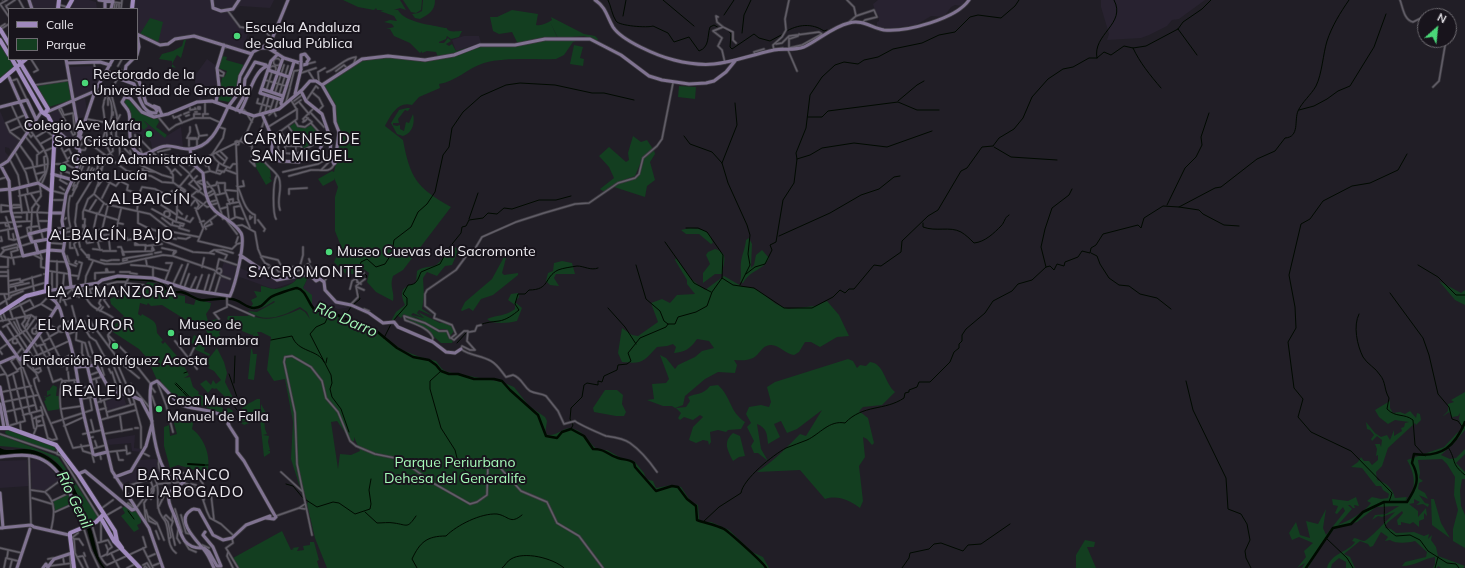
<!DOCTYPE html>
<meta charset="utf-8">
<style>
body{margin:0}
#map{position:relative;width:1465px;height:568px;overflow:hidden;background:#211e26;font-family:Mulish,sans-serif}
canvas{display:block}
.legend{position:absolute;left:8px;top:8px;width:130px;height:52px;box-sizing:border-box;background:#18141c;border:1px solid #6d6a70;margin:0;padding:5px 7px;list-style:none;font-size:12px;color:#eceaef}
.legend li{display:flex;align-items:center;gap:8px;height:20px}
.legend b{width:20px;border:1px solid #6d6a70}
.north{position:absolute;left:1417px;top:8px;width:40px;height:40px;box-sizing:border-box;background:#18141c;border:1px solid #6d6a70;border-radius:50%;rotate:27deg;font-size:11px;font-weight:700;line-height:16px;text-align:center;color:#eceaef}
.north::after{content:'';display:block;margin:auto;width:14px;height:18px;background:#4ad778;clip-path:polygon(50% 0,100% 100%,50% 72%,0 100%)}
</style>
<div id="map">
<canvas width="1465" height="568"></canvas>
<ul class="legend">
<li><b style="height:5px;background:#9f89bc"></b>Calle</li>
<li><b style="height:11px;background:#133e20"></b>Parque</li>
</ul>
<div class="north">N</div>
</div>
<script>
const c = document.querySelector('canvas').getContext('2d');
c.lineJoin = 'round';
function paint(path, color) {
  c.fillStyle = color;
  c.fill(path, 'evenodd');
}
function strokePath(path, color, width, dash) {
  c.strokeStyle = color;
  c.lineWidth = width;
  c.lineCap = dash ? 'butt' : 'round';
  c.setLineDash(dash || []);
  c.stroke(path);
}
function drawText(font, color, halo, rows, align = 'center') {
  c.font = font + ' Mulish,sans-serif';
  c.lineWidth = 4;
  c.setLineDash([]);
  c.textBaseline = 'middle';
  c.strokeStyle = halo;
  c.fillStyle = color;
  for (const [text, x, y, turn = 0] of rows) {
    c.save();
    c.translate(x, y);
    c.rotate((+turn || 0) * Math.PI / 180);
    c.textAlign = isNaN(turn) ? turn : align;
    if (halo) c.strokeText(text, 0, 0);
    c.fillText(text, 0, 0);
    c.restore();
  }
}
paint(new Path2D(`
 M30,0h27v9h-23z
 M73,0h16l7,2 1,7h7h-35z
 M136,0h138l-4,8 -30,-2 -10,9 8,11 11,4 -6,19 -51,-14 -34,8 -13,-16 -5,7 -3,-3v-22h-3z
 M878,0h87l-3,6 -7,-1 -4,2 -7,10 -13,-1 -15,9 -31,4 -8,-2v-5l2,-1 -1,-7h-2l-3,-10z
 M1101,0h104l-26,19 -7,1 -5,6 -18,9 -8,3 -34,2 2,-6 -8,-27z
 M464,36h15l2,7 -25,8 -4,-11z
 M207,59l8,6 3,20 -17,2 1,13h-3l-5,-23z
 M92,66l5,3 2,5 -2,4 4,2 -8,11 -19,7 -5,-31z
 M85,98l2,13 -2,6 -7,1 -3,-15z
 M59,109l11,20 5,9 -5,2 -8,-7 -12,-18 1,-2z
 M0,111l9,21 11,8 -8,14 -3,-6 -4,-1v5l5,5 -10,8z
 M143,120l22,17 16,-10 2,20 -14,-3 -17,4 -1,-6 -5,-6 -5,3 -3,-6 -6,1v-7z
 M224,262l13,3 -9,31 -12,-4 5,-15 8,2 -9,-5z
 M238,267l24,11 3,-5 11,8 21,-3 -3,4 -21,7 -36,-13z
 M309,275l3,4 11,3v5l17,17 8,2 -2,2 -8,1 -10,-4 -14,3 -11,-20z
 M123,396l4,10 -20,5 -3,-9z
 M135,435l-1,13 9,1 -1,3 -10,-1 -1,-8 -24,2 -2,-5z
 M37,459l7,3 16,17 -14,12 -14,-2 -2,-29z
 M155,459l3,1v4l5,12 -4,4 -5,-4 -24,8 -1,-3 -6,3 -5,-6 15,-5 6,-13z
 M27,460l2,26 -29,2v-27z`), '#282230');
paint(new Path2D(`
 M343,0h57l6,10 -6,-2 -6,2h4c7,13 35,15 47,18 4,0 0,1 5,3 3,1 9,0 12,0l-3,6 -8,2 -4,-3 -1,3 -7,3v1h5l4,-5 3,3 -5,3 3,2 3,-2 4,7 21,-6 -19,8 -20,4 -2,-5 -9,-1 -5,2v-2l-2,2 -10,-10 -16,-7 -4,-7h-4l8,-2 -2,-3 -8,-2 6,-2 7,1 -3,-5 -14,-5 4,-1h-7l-1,-2 -2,2 -16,-3z
 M403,0h19l-1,10 -5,3 -5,-1z
 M423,0h12c0,11 -6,14 -15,19l-5,-1 -3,-4 6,-1 4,-2z
 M512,10l26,4 -2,11c6,1 11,-2 16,-5l-1,-3 33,17 11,2 3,3 -1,2 -13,-5 -26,2 -8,-16 8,17 -40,5 -6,-12 -13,2 -6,-3 -3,-14h7z
 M150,18l13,4 -5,21 -18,-9z
 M184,39l2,1 -5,18 -4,-3 -5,9 4,4 -4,-1v-6l-13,-2 3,-5 11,-3 9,-5z
 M545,40h34l-6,2 -9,13 -8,4c-24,1 -49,-2 -72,4 -16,5 -29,19 -45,21l1,4 -21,9 -7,8c-14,-4 -21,10 -27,21l18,14c7,38 14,48 48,67l-48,63 -10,6c-4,11 2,16 0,25l-17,-9 -9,-10 2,-9 -5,-4 -9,5h-9l-12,-12 7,-16 -6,-15v-34l3,-10 -4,-9v2l-11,6 -5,-7 14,-8 2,1 4,-17 2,-24 -4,-11 -1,-17 -7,-9 -4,-9 36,-24 34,-4 24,4 15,-1 17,-4 29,-10 33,-1z
 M0,45l13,19v5l-13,10z
 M574,45l9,2 -3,11 4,1 -1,7 -13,-2z
 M222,56l5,1 -1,3 18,5c-6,12 -6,26 -15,37l-11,-2 4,-22 3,-2 2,-5 -9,-3z
 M68,81l3,19 -22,7 -11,-19v-2z
 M679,86l17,1 -1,12 -17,-2z
 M125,99l4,1 10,12 19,7 1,3 -3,5 11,8 -2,3 -22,-18 5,6 -4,4 -6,-5 4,-4h-1l-9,6v7h-1v-22l-7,-10z
 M407,108h3l-2,3 -3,-1 -7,9 1,4h-6v2l4,1 3,-1v4l4,2 2,-9 3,1 4,-9c2,8 0,19 -10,22l-6,-2 -6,-11 8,-13z
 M295,123l3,3 7,2 7,-3 6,7c-2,8 -4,16 -14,16l-15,-21z
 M633,136l8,6 6,-2 6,9 -10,8 -8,19 -17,6 -14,10 -4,-3 14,-11 -5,-11 -10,-11 10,-9 17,15 3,-2 -1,-7z
 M654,150l1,4 -5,8 5,18 -8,6 -2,11 -31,-10 5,-4 18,-6 7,-19z
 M260,156l10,14 1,8 -2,-1 3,4 -6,4 -12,-21z
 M690,228c13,1 19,2 23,15l-2,1 -12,-10h-13l-5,-4z
 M749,238l3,6 -1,24 3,-3 2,-10 6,-5 7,8c-5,12 -19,12 -26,25l-3,-1c2,-7 0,-13 1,-20 1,-7 4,-13 5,-22z
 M452,244l2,3 5,2 -7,16 -7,1 -8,10 -10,-4 -4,6 1,18 -2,13 11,7 -14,-6 -2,3 5,4 -9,-4 -2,2 10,6 -12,-3 -5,-4 -3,4 -4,-3 -3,7 -3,-1 5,-9 9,-7c-6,-14 -3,-18 11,-22l1,-12c6,-5 12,-3 19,-6 6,-4 11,-15 16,-21z
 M715,249c15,4 8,15 7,25h-7l-12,9v-10l7,-9 -4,-9 2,-3z
 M504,257l2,1 -4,15 2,2 14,-2v2l-25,20 -12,4 -8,12 -4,-3 -7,3 -1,-1 4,-8 27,-23z
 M676,258l15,21 14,11 19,-14 19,11h8l8,4 17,13 12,5 27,-3 12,-5 12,14 10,21 -12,1 -17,10 -9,-5h-6l-6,10 -5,3c-9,-1 -15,-11 -24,-10 -14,2 -7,18 -36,15l3,5 -2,8 -17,-1 -13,7 -20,17 -2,9 -8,3 -3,-2h-9l-16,-6 7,-1 -2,-15 14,-1 3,-4 -9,-24 6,3 9,11 3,-4 17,-8 7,-6 12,-3 -5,-7 -12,-2c-7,10 -12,13 -23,14l2,-6 -3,-3 -6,2 -10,1c-14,15 -14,17 -35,15l-4,-9 4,-25 10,7 6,1 20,-14 -7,-19 11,-4 8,4 7,-8 18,-1 -8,-10v-4l-12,-20z
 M562,261l10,2 3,11h-19l-2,4 5,8 -9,-1 -4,-4 2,-8 5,-2 1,-8z
 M309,275l-6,13 9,7v16l1,-2 16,1 15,7 14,10h10l5,2 29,21 18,7 16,4 6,8 5,3 55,10 12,5 15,19 16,11 2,4 -2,13c11,5 18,-9 29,-5 12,4 15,15 24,21h9l14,8 13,3 10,12 2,6 7,2 3,7 16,-3 9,2 10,15 7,3 1,14 4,3h8l18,8 23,22 11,5 6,11h-442l-12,-30 -8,-34 1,-2 -9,-18 -8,-25 2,-37 -8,-43 -11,2 -7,-11 4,-33 -10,-5h-4l2,4 -6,1v-3l3,-2 -4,3 -10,-4v-2l-11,-4v-3l-4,-3 1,-3h20l1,-2c17,10 35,2 51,-5l5,3 5,7 -3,-7 -7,-5c-17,9 -35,17 -52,4l9,1 18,-10 -1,-1c-7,5 -17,10 -25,8l4,-5 -2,-4 6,-3 -3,-6 7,1v-6c4,0 9,3 13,3 7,0 21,-5 23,-11zM337,421l15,21 2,-1v-4l6,14 -9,4 -11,-1 -2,15 -7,-47z
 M1439,281l22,12 4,-3v15l-10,-5z
 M148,282c12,1 18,9 29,11v2l8,1v7l9,2 2,-6 15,4 -1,5 -4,6 2,7 10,-2 3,10 -2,4 6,13 -4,1 -1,-3 -8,-2 -6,-12 -7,-1 -3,-8 -7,-1 -1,-3 -2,3 -24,-15 -11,1 -3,-3 -1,2 -7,-2 -2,11 3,2 1,-2c11,7 15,6 15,19l6,7 -2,2 2,2 2,-2 16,19 8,14 -5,3 6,-1 3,10 6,5 -1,2 7,3 -2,7 2,1 3,-6 9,6v1l1,-1 5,3v2l6,-2 4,3 -3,6 -29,-12c-16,7 -30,-10 -40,-22l-1,-4 -3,1 -10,-22 -8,-9 -26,-17 1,-6 10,-10 -13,-12 -1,-5 9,-4v-2h25v-8z
 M518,293l1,4 -4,5 7,6 -5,13c-9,2 -23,4 -30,-2 12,-5 17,-2 28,-10v-4l-7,-5 3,-6z
 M418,312l22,11 4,-1 8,3 2,6 -4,5 -4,-7h-9l-25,-14 12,3z
 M405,317l3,2 17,4 13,9 8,-1 2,6 5,4 -1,2h-11l-18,-16 -17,-8z
 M194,335l17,9 -2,3 -6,-3 -1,2 3,2 -1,3 6,3 -1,2 -15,-7 2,-4 -5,-2z
 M217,348l7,14 3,11 -2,9 9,18 -1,1 -6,-2 -11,-11 -1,1 -3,-1 -4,5 -8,-9 6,-4 5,5 2,-5 3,4 5,-4 -7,-9 -6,-3 2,-2 -4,-4z
 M251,349h1l1,5h4l-3,26 -6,-1z
 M848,359l5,2 4,7 3,-3 6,1 4,-4c14,1 15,22 25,30l-13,13 -19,2 -4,4 9,7 6,25 -2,2 -5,-6 -4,-2 2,20 -6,9 4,35 -3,7c-11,-8 -22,-13 -35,-9l-25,-29 -43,2c16,-10 29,-24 43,-38l6,2 16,-26 -25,19 -10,4 -6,-12 -7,3 6,13 -12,7c-1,-10 -1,-16 -11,-20l4,25 7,12 -10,-8h-4l-3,-7 3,-5 -7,-14 4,-4 -5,-9 3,-7 12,-2 8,2 2,-5 -4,-15 8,-5z
 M53,385l4,2 -1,9h3l1,13 -12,2 -4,-10 2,-1 -1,-2 6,-3 -1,-1 -5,3 -1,-1h3v-5l3,-1v-1z
 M718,385c14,13 11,26 27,37l-4,7 -13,1 -2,2 -8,-2 -8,2 1,10 -2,3 -1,-4 -5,-1 -7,3 -7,-3 4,-13 10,-10 -3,-2 -7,5 -9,-3 -4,3 -2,-2 3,-5 -5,-5 10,-1 4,-6 -2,-4c8,-4 15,-2 22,-11z
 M605,390h12l6,5 -1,9 4,8 -2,4h-8l-22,-4 -1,-4z
 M1465,392v38l-11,13 -13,12 9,4 6,-1 9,-9v5l-9,9 9,9v7h-3l-2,12 1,15 4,9v33l-12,-7v-12l5,-19 -4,-15 1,-18 -8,-13 -5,-5 -24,1 2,13 -1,5 4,3 -4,2 -1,6 7,4 3,6 -9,-4 6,8 4,1 -1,3 -5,-3 -7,1 4,-3 -6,-3v4l-5,1 9,7v6l8,-9 1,8 -3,-3v6l-5,2v6l-6,-5 -3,2 -9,-2v3h-3l-1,-5 6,-7 -1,-2 -15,12 -2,5 6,1 5,4 18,-1 10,4 5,-2 -1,5 4,-4 -1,5 5,7 2,9 27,10 -2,2h-22l-3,-2 -1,2h-4l2,-4v-7c-10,1 -20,9 -33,9l3,-4 21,-5 1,-5 -12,-11c-7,2 -19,3 -25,-1l-5,1 3,-4 -7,-5 -8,14 -3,1 -2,-3 -8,-3 -16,13 6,3 5,11h-9v-6l-7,-4 -7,6 -1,4h-4c4,-15 20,-15 28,-26l-3,-1 2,-3c3,0 7,3 10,3 4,0 26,-24 31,-29l-13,5 -4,-1 -6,4 3,-5 11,-1 13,-8 -23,1 -19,15 -23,7 -13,17 -13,22h-6l3,-5 -8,5 9,-11 -2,-6 9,-8 -14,-6 -7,3 -3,-7 7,-11 4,13 10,3 -4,-17 12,3 8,-15 -3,19 3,7 19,-24 -2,-4 -6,7 -2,-1 3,-7 -5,-1 -1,-6 16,2 8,-4 3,9 -5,-1 1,3h-2l-3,-3h-2l4,4 -14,16c10,-4 27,-13 33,-22l-4,-2 5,-4 9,2 7,-1 1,-4 -6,-4 -2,-4h-5l-14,-18 -11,-1 7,-5 3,-5 3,4h5l3,4 6,-5v-5l-2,1 1,-7 -2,-5h5l1,3 1,-7 -5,-4 -5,5 -1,-2 3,-4 -4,-5 -3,-1 -1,-7 9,11 6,4 6,-2 3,5 4,-10v6l8,-5 -1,-3 3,-1 1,-4 4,-1 -14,-2 -7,4 -9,-7 -4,-7 15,-9v7l3,5 7,-1 5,2 5,-3 6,7 1,-5 3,1 1,6 -5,5 -1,-2 -27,25 -6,18 -6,6 1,8c9,2 16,9 18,18l12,-1 -2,4c13,-11 10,-27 2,-41l37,-13 13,-14 6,-4 -4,-10 1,-6 -2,3 -6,1 -3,-5 -7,5 6,-6v-7l6,-2 -3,-2z
 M257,399h3v16l-21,8c-5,-14 8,-18 18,-24z
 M261,404l5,9 1,5 -3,1 1,10 2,5 -4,1 6,1 -1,6 2,8h-2l2,1v2l-6,4 -4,-38 -16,6 -3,-2 20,-7z
 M190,413l5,1 -3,15c12,8 20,29 15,43h-5l-24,-7 -8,3 -6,-22v-19l5,-2 1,11 7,-2 -5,-18 12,6 4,-2z
 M6,429l48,16 2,4 -4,3 -44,-17 -3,-2z
 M733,433l7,3 5,20 -6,1 -6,4c-6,-12 -10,-19 0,-28z
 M0,435l58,22 40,60 -1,2 -8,5c-11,-27 -21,-64 -52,-73 -12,-3 -25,-4 -37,-5z
 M68,494l5,11 -18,8 -2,-12z
 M1431,499h3l7,24 9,15 -18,-13z
 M125,506l6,5h5l5,6v6l-4,2 2,4 -5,3 -13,-16 4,-3 -3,-5z
 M282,531l9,19 3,-1 -2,-1 7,-1 -2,4 7,-1 -1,-4 7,-1v-3h4l5,18 -2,1 2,7h-80l-6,-10z
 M1085,540l10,2 -1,5h-7l9,21h-20v-13z`), '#133e20');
paint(new Path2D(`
 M0,448c7,4 16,1 24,1 9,0 19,4 26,9 22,15 32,47 41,71 5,14 4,26 14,39h-2c-10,-12 -12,-25 -16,-39 -3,-10 -9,-21 -14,-31 -18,-41 -28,-47 -73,-43z`), '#000a00');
strokePath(new Path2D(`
 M608,0c3,6 4,15 8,21 3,5 32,7 37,5l15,7 6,9 15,-5 10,14c11,-4 8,-15 11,-24l4,-2 5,3
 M663,0l31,26
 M724,15l10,-15
 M623,16l3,-16
 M722,28l6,2 3,4 -1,13 2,2 22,-15 5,4 11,3 13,-7
 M1178,29l19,26
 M785,32c13,-8 27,-9 39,-1l3,-1
 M742,33l2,-18 7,-15
 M1133,48c7,15 17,27 28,40
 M1097,58c-5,-24 30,-34 17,-58
 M898,101l19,-16 7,-4
 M1299,110l15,-4 13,-7 11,-8 12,-5 24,-39 12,-33
 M808,117h14l6,-6 70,-9 19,8h22
 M684,136l6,8 22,8 10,11 6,20 19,42 3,10 -2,19 2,11 -10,20
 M994,147l17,10 46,3
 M797,159l13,-4 12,-7 32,-5 33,4 45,-16
 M722,163l15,-38 -2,-22
 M1167,205l18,-37 11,-11 6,-12 -1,-8 8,-24
 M1179,207l20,3 4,4 21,11 15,1
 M469,219l9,-26
 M923,223v4c13,5 27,-1 38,5 5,3 9,7 13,11 11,-1 20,-10 27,-17 4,-4 3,-8 8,-11
 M686,228h12l9,4 16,23 -1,23
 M779,236l51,-23 31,-18 18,-6 15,-12 6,-1
 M665,242l29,41 17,9
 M1091,253l6,3 3,8 9,14 10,7 10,1 11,8 17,4 14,11
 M636,265l10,34 14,12 4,10 4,3
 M1418,265l20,12 18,18h9
 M1046,267l-5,-20 4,-18 7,-21 17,-13 3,-6
 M746,274l9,-7 10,-3 7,-14 -2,-5 6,-3 7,-42 11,-17 3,-24 -1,-6 10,-25 4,-33 12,-18 13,-12 9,-3 14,2 6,-4 14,-3 15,-8 29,-6 17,-8 16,-3 15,-15 8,-2 23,3 14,-12 4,-6
 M361,283l3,-2 3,-5 -8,-7 2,-7 6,-3 9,8 9,-3 7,-11 2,-13 17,-13 7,-15 9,-8 8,-12 8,-37 6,-8 3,-19 11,-16 18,-16 25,-11 14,-2 35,2 37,8h12l30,7
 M1390,293l33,45 6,17 9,39 11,13 3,12 6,2 5,7
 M353,305l7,-6 -2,-7
 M608,308l17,19 11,17
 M330,312l-5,11 -9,4 -6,7 21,41 1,8 -2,6 2,8 9,12 8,23
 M1359,314c-6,12 -2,31 4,43 4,7 13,11 17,18 6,7 4,15 9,23l-2,11c9,9 17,4 26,11l2,25 10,11
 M339,317l8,-4 4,-6
 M393,321l14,-16v-7l-4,-4 5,-9c9,0 10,-6 13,-13l19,-8 8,-15 13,-16 1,-6 4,-1 3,-6 14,-2 5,-5 9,1 7,-6 8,1 27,-9h17l15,-4
 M480,325c6,-3 12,-3 19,-4 7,-1 14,-6 20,-11l-4,-6 3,-10h7l4,-4c21,0 15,-13 29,-20 5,-2 13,-3 19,-4 7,0 14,5 21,2
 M384,338l7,-14
 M271,340l21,-4c6,17 26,13 32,26
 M457,343l10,-11
 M326,363l1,-5
 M441,371l-11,10v8l11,39 14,22 3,12 10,12
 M184,373l3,-1
 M229,374l9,26
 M1186,381l7,29 33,68 2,31 13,5 6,10 3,16 -5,11 1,7 5,10
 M176,383l7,7
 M234,383l1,-27
 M175,384l7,7
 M184,391l12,13
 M183,392l12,13
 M234,406l3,4
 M240,412l6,6
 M1464,422h1
 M571,429l2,-4 -3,-6 1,-11 11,-11 2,-12 3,-2 11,2v-4l4,1 2,-6 13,-6 1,-5 9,-1 4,-3 -3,-8 12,-15 26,-11 2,-3h7l3,-7 18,-5 11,-6 5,-14 10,-14 11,7 21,3 30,20h28l21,-11 7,-7 5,3 4,-4h5l20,-24 7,1 20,-14 1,-11 26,-25 10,-6 23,-39 6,-3 15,-21 11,-1 6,-8 15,-9 9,-11 9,-21 16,-18 15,-10 10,-2 16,-9h8l7,-6 7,3 13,-9 9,2 13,-2 32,-17 5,-7 19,-13 9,-9
 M1448,447c9,14 2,16 17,28
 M204,465h4
 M286,484l7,2 10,12 14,9 16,-5 6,1 16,11 15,-5 1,-5 -2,-14 2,-11
 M1384,502c2,19 -5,22 12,34l14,-1 10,5 8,11 19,12 9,1 3,4
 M1389,502l3,-9 -41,-42 -40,-19 -13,-15 5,-18 -9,-11 -6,-46 8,-14 -1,-21 -6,-32 12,-51 9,-5 13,-18 29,-15 18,-3 28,-13 9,-16
 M128,511l6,8
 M365,512l12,11c5,0 12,-1 17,0 14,2 13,6 22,-7
 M703,522l16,-15 22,-14c2,-14 32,-38 45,-45 7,-3 14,-5 21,-8 13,-6 22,-20 38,-17 18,-19 40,-12 59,-25l1,-5 4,-1v-2l8,-3 2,-5h11l20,-20 4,-10 5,-4v-4l3,-3v-6l4,-6 19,-16 8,-12 19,-10 6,-7 14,-4 14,-13 4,-1 4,4 3,-6 7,2 1,-4 13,-5 4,-6 8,2 1,-5 5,-3 7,-11 35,-9 3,3 3,-10 19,-12 16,1 36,-19 6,-1 36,-28 18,-8 10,-13c15,-1 9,-18 13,-27 4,-9 13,-16 18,-25 6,-12 7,-32 11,-45 5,-15 13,-28 22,-41
 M1326,538l21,20 6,10
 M417,568l-5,-9c8,-17 15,-23 34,-23 11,-11 35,-23 51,-22 12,2 13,11 25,1
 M502,568c3,-2 5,-7 9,-9 13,-8 42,-1 53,9
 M902,568l7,-10 1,-5 19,-4 5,-5 7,-1 22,8 5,-6 13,-1 29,-20
 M1435,568l3,-11`), '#000a00', 1);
strokePath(new Path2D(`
 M188,464l16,1`), '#000a00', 2);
strokePath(new Path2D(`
 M113,279c4,-1 42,1 45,2 5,2 6,8 11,10 4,2 8,1 12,1 7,1 13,7 20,8 10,1 20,-3 31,-1 8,1 14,9 22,9 10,-1 10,-6 17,-11 3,-2 23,-9 26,-9 10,2 11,17 19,23l11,-1 19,9 8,8h14l6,2 23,19 16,9 16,3 7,5 5,6 8,3h9l16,5h20l8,2 8,9 28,25 8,21 11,2 5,-6 9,-3 13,7 9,13c14,0 14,6 25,9 6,2 11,1 16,5l1,4 21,24 16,-5 6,1 9,12 9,7 1,14c8,3 19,5 27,9 6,4 40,34 42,39
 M1306,568l27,-40 18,-4 12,-12 21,-10h23c9,-14 14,-23 5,-39l2,-9c28,4 41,-8 51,-32`), '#000a00', 2.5);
strokePath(new Path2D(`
 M2,0l5,7
 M8,14h1`), '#3f3d44', 1.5, [1.5, 1]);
const street = new Path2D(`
 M19,0l5,9
 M847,0l7,7 2,9
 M1400,0c3,8 4,20 13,22l12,-6
 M113,2l8,1
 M0,4l9,13
 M0,4l7,-4
 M60,5l7,2
 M114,9l1,-6
 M116,9l1,-5
 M119,9v-5
 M121,9l1,-9
 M9,11l-3,-5 9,-6
 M228,11l12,16 25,4 7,8
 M1428,16h3
 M718,17l-2,-1 1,6 6,5
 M848,23l8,-7 18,-6 3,7 -12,3 -3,3
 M0,27l5,-3
 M1,29l8,-5
 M789,36l30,-4 3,2
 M789,38v10
 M789,39l9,-3 1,-2
 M776,44l6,-1 7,-7
 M789,48l13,-3 20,-11
 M774,49l9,-1
 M774,50l-1,-5 9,-8 4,-7 -1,-11 4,-19
 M788,50l9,21
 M755,54l-1,-2 10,-3
 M273.5 62a3.5 3.5 0 1 1 7 0a3.5 3.5 0 1 1-7 0Z
 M31,59l7,11 -4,2
 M94,63l1,6
 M725,63l-3,-13 -4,-4 4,-8 -9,-7 10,-4 10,5v8l3,3
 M307,64l8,-2
 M270 69a3 3 0 1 1 6 0a3 3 0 1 1-6 0Z
 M118,66l4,-7
 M121,70l-2,4 6,3
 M336,71l8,-6 2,2
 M309,72l5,8
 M327,72c11,-4 17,-14 29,-15l-2,6
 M301,73l15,-5
 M218,75l5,1 1,-3 -5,-3
 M118,78l-6,10 -1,5 6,23 -1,20 8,7 1,6 7,7 2,6 28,13 11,3
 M265,80l21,6
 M11,81l6,-2 10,21
 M319,83l-1,-11 7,-4
 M35,85l34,-5
 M105,87c1,6 4,10 6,15 2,8 0,20 -2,27
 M290,87l4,-16 7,-1
 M1433,87l6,-6 7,-41
 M98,91h3
 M266,91l6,-19
 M275,93l9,-28
 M313,93l6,5 4,8 -5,5
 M279,95l9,-29
 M108,98v7
 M258,99l-1,4 14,4
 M104,101l2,-5
 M294,101l8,-6
 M306,101l10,-15 2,2
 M104,102l-1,5 5,37
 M205,102v12
 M286,102l4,-14
 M299,102l10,12
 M11,104l10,22 5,6
 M294,105l7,-5
 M198,107h2v2h-2z
 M61,108l3,7 9,-2 2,21 -2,1 -14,-26z
 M190,108v2l6,-1 -1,-1
 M243,109l4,4 -5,-2z
 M270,110l4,-12
 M275,110l3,-11
 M113,112v3h-1v-2z
 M195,112h2
 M274,112l2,4
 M310,112l14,15
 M265,113l4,-17
 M184,114l5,-2
 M247,114l5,8
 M259,115l6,-20
 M269,115l5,-4
 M173,116l1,2 2,-1
 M186,116l3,-1
 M177,117l4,-2
 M203,117v-3h5
 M159,118l10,12 7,-5 18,-7h16l9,4
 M179,118l3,5
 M194,118v-4h6
 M87,119l16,3
 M118,119l2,-4
 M303,119l11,-11
 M304,120l-1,2 2,-1 3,-3
 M295,121l3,5 7,1 7,-5 -6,-5
 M36,122l18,15
 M196,125l3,10
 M288,126l12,17 3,9
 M190,127v5l-3,6h9
 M268,127l29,-18
 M30,130c16,22 25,28 11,55
 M10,131l11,-5
 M280,131l5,8v14
 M247,132l7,-16
 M28,133l3,4 2,-2
 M135,135l1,6
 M25,136l14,17
 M259,136l5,-15
 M274,136l23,-17v-9l-6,-10
 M36,137l10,-6
 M81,137l9,3 3,6 34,25 24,5 11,6 12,1 33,24 4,-1
 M138,137l32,33 3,5v7
 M82,138h2l-2,6 -5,4 -7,-6z
 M197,139v7
 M285,139h12
 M119,140l1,16
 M235 143a2 2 0 1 1 4 0a2 2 0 1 1-4 0Z
 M22,141l-12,-9 -4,-9 19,-8
 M114,141h-2l-1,-10 5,-7
 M142,141l-5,2 5,10
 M240,141l12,5v11l3,9 -5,-5
 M240,141l6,-8
 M236,142l2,57 12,29
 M92,143l12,-2 9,17
 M19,144l13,18 6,21
 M40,144l13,-7
 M60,145l8,16 -6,3
 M189,146v-7h9l1,-3 8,-1
 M285,146h16
 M106,147l-4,-6 4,-12
 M81,150h4l2,-5
 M45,151l7,-3
 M130,151l2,5
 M220,151l7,7 -4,7
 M15,152l11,21 3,12
 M64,152l5,-3 3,6
 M158,152l12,-3
 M121,153h2l1,2 -4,1z
 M213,153l10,-15 2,-9 -6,-2
 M216,153l9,8
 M79,154l7,5 -5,12
 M212,154c4,8 9,11 18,14l3,-4h4
 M281,154l-3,-5 1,-9 4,-3
 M294,154l3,4
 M295,154l1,-8
 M108,155l5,-4 -1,-8
 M177,156l11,4
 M207,157l-3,4 2,5 2,-1 2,6
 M148,158h3l3,-4
 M158,158l3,-4 15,4 13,7 3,-1
 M276,158l7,-5 13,1 19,-10 4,-12 -8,-9
 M67,159l7,-4 4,2
 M10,160l8,15 2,12
 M130,160v4
 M188,160h3l1,3 -5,-1z
 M192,160l15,-3 33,-16
 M253,161h3l2,-5h2c5,9 16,15 19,22 4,10 -3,22 1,32
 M143,162h4l-1,-7
 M55,164h6v13
 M66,164l11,6
 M37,165v-10l7,-5
 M180,165l10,9
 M24,169l24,-5
 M143,169l-3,1 15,2
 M217,170l7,2 3,-5
 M226,170l11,4
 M321,170l9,-9
 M64,171l11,4
 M210,171l10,3 3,-3
 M45,172l-1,-15 2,-1
 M191,172l5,-5
 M283,172l35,-8 12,-7
 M78,173l5,2 1,-3
 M96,173l6,-5
 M171,173l4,-4 6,6
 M203,173l7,-2
 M216,173l3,-10
 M36,174l8,-2
 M86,174l3,-7
 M88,175l4,-7
 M190,175l11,14 -3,3
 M197,176l-8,8 18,13 8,-4
 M289,176c7,-2 15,-4 22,-6 8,-1 20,4 23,-6
 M61,177l-1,3 7,4
 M90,177l4,-8
 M0,179l7,-2
 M203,180l3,6 -9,-4z
 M207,182l7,9 8,24
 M38,183l7,-10
 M217,183h8v7l5,14
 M75,185l2,1 -3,5 -1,-1z
 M218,185l2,9
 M73,186l8,-21
 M98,186l5,-7 13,7 4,-5 8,4 -1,5 12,4
 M179,186l6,4 -1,2 -6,-4z
 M180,186l10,-12
 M237,186c5,7 6,24 18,29v8
 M60,187l4,3
 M207,187l9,-2 1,-3
 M238,187l6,-1 -1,-5
 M19,188l3,25
 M27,188l1,6
 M53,191l12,3
 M31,194l5,8
 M94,194l11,10 45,10 23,18 26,5
 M207,194l5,-3
 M289,194v-5l18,-1
 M25,195l4,17
 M216,195l9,-2 1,-3 11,1
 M19,196l22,-5
 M191,196l6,-5
 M102,198l7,-14
 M52,200h12
 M196,200l3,5 -3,5 7,18
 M217,200l1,3 -7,2 -1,-3z
 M228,200l5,-1v4
 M188,201l3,4 4,-5
 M36,203l3,3 -2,6
 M1,205l9,1 1,5 -10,1z
 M13,205h7l1,2 -10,1z
 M195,208l3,1 10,-9
 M152,209l24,13 1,-7 -19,-12 14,-12 5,7v17
 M220,209l7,-2
 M85,210l33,10
 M178,210l4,4
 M164 214a3 3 0 1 1 6 0a3 3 0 1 1-6 0Z
 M89,211l7,-11
 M137,211l2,-17 3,-7 13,2 12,6
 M32,212l18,1
 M138,212v11l10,5
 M12,213l20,-1
 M27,213v8
 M37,213l2,13
 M97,213l-3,14 6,23
 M99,213l5,-10
 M218,214l-13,10 -7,17 34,8 5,-5 4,-1
 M222,216l2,2 -1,1 -1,-2z
 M250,216v3l2,-2
 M6,217l4,12
 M14,217h7
 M178,217l12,5 3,-4
 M235,217l-1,-10 6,-1
 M162,218l9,7
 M65,219l1,-1
 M276,219c-3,-5 -4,-36 1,-44
 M185,220l2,-4
 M229,220l-2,-16 12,-2
 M230,220l6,-3 7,2
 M258,220l7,9 -1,2
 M38,221h10
 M173,221l11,3 -1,2 -3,-1v2l-8,-2z
 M227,221l10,13
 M15,222l16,-1
 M200,222l4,-1
 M0,223l14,-1
 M5,223h3l1,3h-3z
 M118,223l5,1
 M83,225h2v2h-2z
 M236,226l6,-1 13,7 3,17 3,7 17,4 6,11 5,1 12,-2 7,-6 7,8 5,-1 -1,4 7,4 -2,3
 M16,227l5,-1
 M30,227l1,4 -3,3 -1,-6z
 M31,227l8,-1 1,4
 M58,228h4
 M179,228l10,3
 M8,229l1,10 5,1 15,-5
 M151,229l9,3
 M206,229l-1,-2 7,-3 -2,-4
 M63,230l6,-2
 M95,230h7l6,-25
 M0,231l16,-3
 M41,231l2,8
 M31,233l1,-25 9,-12 -1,-11
 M82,233l5,10
 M84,233l1,-14h-2v-7l5,-13 6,-5 4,-10 5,-19 10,-7
 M84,233l7,1 1,3 -7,2z
 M13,234l1,6
 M31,234l2,7h-2z
 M64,235l3,-3 6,-1
 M115,235l6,-26
 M97,236l15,-2 15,4v2l20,-3 18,3
 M50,238h10
 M65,238l6,-1 1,-2
 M170,238l6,1
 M178,238l8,1 4,-2
 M79,240c-12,-7 -12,-32 -9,-44h2l10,-22
 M109,240l1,10
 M0,241h2l-1,-4
 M66,241l8,-2 2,3
 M70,241v7h3
 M98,241l13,-1 1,-5
 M164,241l29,11 16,1 5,-3h9l10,3
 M50,243l14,1
 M88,243l5,-1 -1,-6
 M236,243l2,-6
 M17,244l1,2h2l-3,2 1,2 -7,2 1,6 -12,-2 4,-6 -2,-2z
 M139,245l-4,-2v2h11l-1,6
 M21,246l10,-3
 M145,246l17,-2
 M152,246l2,4 -2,1v-3
 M80,247l-5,-25 2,-18 19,-31 3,-11 5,-8
 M118,247h2
 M121,247l2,5 29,-1
 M75,248l-1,-4 4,-4
 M162,248l14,3
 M76,249l2,6
 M81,249l6,7
 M93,249l9,1
 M103,251h13
 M122,251h1l1,4h-1z
 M174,251l2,1 -3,3z
 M216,251l11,4 -2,4
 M40,253l2,6 -8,-4v-1z
 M155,253l6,-1
 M209,253l5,1
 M0,255l5,-5 13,-3
 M89,255v3l-2,-1v-2z
 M67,256l2,6
 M261,257l4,6 4,2
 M8,258v8
 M11,258l12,-2
 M13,258l1,6
 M89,258v1l16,5h14l44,-9 10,1 41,14 8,6 8,3
 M127,258l25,-4
 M41,259v8l4,1
 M123,259l4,-1v2l-4,1z
 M309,259l1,3
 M101,260l6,1 5,-1
 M113,260h6
 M146,260l1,6 22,5
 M48,261l18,1
 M76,261l-1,2 2,1
 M67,263l9,3
 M131,265l15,1
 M274,266l5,6 11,1
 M0,267h8
 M153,267v11
 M202,267l2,-9
 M264,267l2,2 5,-2 1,2
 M292,267l8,-1 3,-11v-8
 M217,268l2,-9 18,6
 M216.5 271a2.5 2.5 0 1 1 5 0a2.5 2.5 0 1 1-5 0Z
 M106,269h1l1,3h-2z
 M8,270l1,29
 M49,271l20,3
 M0,272h8
 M52,272v16
 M120,272h10
 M130,273l7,1
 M44,274h1
 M70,275l8,1
 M292,275l3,-1
 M321,275h7
 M0,276h8
 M32,277l2,14
 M78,279l4,-16 -3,-1
 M95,279v-6l19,-1
 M356,279l2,3h-1l4,2
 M9,281l11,-2v2
 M21,281l20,-6
 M127,281l2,-4
 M165,281l7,-18h-6
 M126,283l18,2
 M131,284l-3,3 8,1
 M173,284l9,-19
 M10,285l13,-3
 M85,285l1,-9 7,-15
 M104,285l13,-3h9l-1,4
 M15,286l1,4
 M63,286l1,-12
 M81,286c10,29 19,20 38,36
 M180,286l8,-22
 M10,287l19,-4
 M357,287l7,3
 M57,288v-27
 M71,288l5,6
 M184,288l5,-14
 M350,289l2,-8 12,-8
 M190,290l6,-13
 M84,291l14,-4
 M196,291l6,-16
 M204,292l5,-17
 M209,292l6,-19
 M9,293l35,-10
 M215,293l5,-16
 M0,294h8
 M4,294l4,13
 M66,295l5,-5
 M49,296l-8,8 12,7
 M87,296l4,-2 -1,-4
 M79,297l6,-2
 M63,300l14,-4
 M64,300l2,5
 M56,302l2,-13
 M60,302l3,-13
 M0,304l11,-7v-1l12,-5
 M20,304l5,11
 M227,304l27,12
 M351,304l7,-7 -2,-11 9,-7
 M72,306l5,19 -1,15 9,3 6,22
 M109,307l-5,-7 4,-5 19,-6
 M8,309l2,1 20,-10 4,7
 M364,309l5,2
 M0,310h1
 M97,310l4,-4 -2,-3 2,-4
 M100,311l3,-4
 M24,312l17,-8
 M3,313l3,7 7,-1 -3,-9
 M0,314l3,7
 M25,316v4l-3,4 11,17
 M26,316h2v2h-2z
 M88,316l4,8 1,8
 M16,318l4,11 11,14
 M8,319l20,30
 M12,319l19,-4 14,9
 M219,319l-5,-6 13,-6v-10
 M0,321l6,-1
 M84,321l5,10
 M14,322l6,11
 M27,323l1,1 -1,2 -1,-1z
 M46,323l11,6
 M65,323l8,-3
 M82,324l8,13 6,4 8,15 13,7 13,30 -2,3 3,9
 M92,324l30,40 17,14
 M7,326l7,11
 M58 329a3 3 0 1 1 6 0a3 3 0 1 1-6 0Z
 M3,327l7,-4
 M35,327l5,-7
 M25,328l6,-13
 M45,328l16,32
 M32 331a3 3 0 1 1 6 0a3 3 0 1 1-6 0Z
 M26,331l10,-14
 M469,332l6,-1 2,-5 4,-1
 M39,334l14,27
 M39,334l-3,-2 7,-8
 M69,334l7,-3
 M108,335l19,19 23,29
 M108,335l5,-7
 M108,336l2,6 -1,4
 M15,337l10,15
 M49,337l9,-5
 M451,338l5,-4 -4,-9 -18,-7 1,-4 -10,-8v-12l2,-4 29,-20 11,-15 9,-8 6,-10 34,-15 28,-9 31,-9 14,-1 29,-20 17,-5 4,-4 4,-16 14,-12 5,-7 11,-56
 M451,338l3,2 10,-9h4l-1,10 8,9h-5l-8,-4 -1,3c9,7 20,6 30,12 7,4 10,10 15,16l7,-2c9,3 10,11 17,16 6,3 11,2 16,5l12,15 6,13 11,-3c3,3 26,13 31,15 7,1 17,2 24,7 10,7 20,19 27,29
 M12.5 341a2.5 2.5 0 1 1 5 0a2.5 2.5 0 1 1-5 0Z
 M44,341l6,-3
 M175,341l22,28
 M432,341l1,-3c-4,-10 -18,-14 -28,-18l-1,-4 21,7 14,8h8l3,7
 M7,342l19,-12
 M34,342l3,4 8,-2
 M89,342l4,12
 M82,343v12
 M32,344l10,20 15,-5v1
 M40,346l6,12 4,-2
 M56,347l13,-6
 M0,349l7,-5
 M28,349l9,16
 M0,351l2,3
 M17,354l5,-6
 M72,354l-24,13 5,15 8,-3 2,2 13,-1
 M83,355l1,3 6,-1
 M16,357l6,10 -5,3 -6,-9z
 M74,357l6,-1v-2
 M29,358l5,12
 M189,358l5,-10
 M59 363a3 3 0 1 1 6 0a3 3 0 1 1-6 0Z
 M20,360l14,36
 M23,361l13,12 3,8
 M24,361l32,-14
 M37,362l9,-4
 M38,362l2,5
 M66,362l8,-2
 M111,364l-4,-3 6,2
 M0,365l7,11
 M67,365v5
 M114,367l11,27
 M40,368l1,3 -3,2 -4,-3z
 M21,369l9,45
 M109,369l2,4
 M68,372l1,9
 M112,372l6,19
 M0,375l5,-1
 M90,375l8,-3
 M7,376l10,47
 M8,376l10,-5
 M100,376l4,-1 -3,-10
 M37,377l-3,2c-1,9 18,45 23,60l-5,1 -4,-2
 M96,379l5,23
 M74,380l1,4
 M91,380l10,-3
 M62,381c-6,24 2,45 11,67l18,-3
 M65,381l1,9 26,-4
 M131,384l1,3
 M158,384l8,21 7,27
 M152,388l3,4
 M134,389l16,19
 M2,392l29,-6
 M33,396l4,15
 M152,396l5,15
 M133,397l8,30v21
 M81,399l13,-2
 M104,401l4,17
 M3,402l35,-7
 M96,403l24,-9
 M61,409l21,-3
 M98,410l8,-2
 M5,412l30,-7
 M107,412l27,-8
 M31,413l3,15 1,1
 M23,415l19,-5
 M42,416l6,23
 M120,416l2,15
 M32,419l11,-4 -2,-8
 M91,420l3,12
 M100,420l36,-10
 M37,421h3l-2,1
 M20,422l1,10
 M52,423l40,-13 -2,-12
 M8,426l17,-5 -12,-47
 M38,426l6,-1
 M64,426l20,-9
 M135,428h3
 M88,433l14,-3
 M0,434l56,19
 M83,434l5,-1
 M103,434l29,-5
 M33,436l4,-10 -1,-9
 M89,438l4,-1
 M95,441l2,6
 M81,445l2,6 10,3
 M126,446l1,8 3,-1
 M92,449l14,-4
 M58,450l-1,4 5,2
 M108,452l18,-2
 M117,452l2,8h4
 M143,453l6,3
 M92,454l2,8
 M100,454l1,5
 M61,456l38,61
 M29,457l2,68
 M159,460c-3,16 10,16 15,23
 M178,472c11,2 26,4 27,19 0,3 -1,6 -1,9
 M281,472l22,20
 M155,479c5,8 2,19 3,28 2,9 3,8 7,14 5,9 1,25 11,32
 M121,483l3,4 26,-8 4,11 -3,9
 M175,483l5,-1
 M184,483c23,7 16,17 26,35l11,6 13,12
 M191,484l5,1
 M163,488l1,8
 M183,489h10l6,5
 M31,490l14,2c12,10 9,25 6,38
 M46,491l15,-11
 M200,493h2l1,-6
 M211,494l3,26
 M32,498l20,6
 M52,501l17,-8
 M128,503l6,4v2l-7,-5z
 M137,507l15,-19 6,-4 12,-1
 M102,508l11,-8
 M158,508l8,-16 6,-2
 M299,508l6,1
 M175,509l7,23
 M146,510l3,11 7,3
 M55,512l18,-8
 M107,515l14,-8
 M181,515l5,18 4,1
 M148,516l9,7 7,17
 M276,516l23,-8 6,-4
 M101,520v22
 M173,521l-2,6 4,18
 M146,522l-2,-19 10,-15
 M92,525l5,18
 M84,529l7,22 8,17
 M178,530l-1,8 3,5
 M156,531l3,8
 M312,535l-15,-71 -2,-51 -11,-51 1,-5 7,-1 19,11 11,14 4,17 12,14 12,29 6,5 19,8 25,5 33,24 37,21 7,-2 10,-7 1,-31 2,-2 4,-1 27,30 26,11 10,21 22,13 24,32
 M71,536l3,3 1,14 8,15
 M73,537l5,-4
 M232,538l1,5 -7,5 12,20
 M74,539h5l4,6
 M169,539l2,-2 -3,-15 -4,-5 2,-2 6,6 1,-8
 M184,541l5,8 7,3
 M106,545l2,5
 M202,545l7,3
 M0,548l22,5
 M143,548l10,20
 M228,552l-1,4 6,12
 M84,553l1,3
 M111,553l4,8
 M70,555l1,13
 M107,555l13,-6
 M63,557l1,6
 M77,557l6,-1 5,12
 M101,557l6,-3 1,-4 4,-3 -4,-7 -11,3 3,13c2,3 4,7 7,9l39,-18 -3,-10
 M148,557l7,-3
 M7,558l1,-7
 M48,559l5,-1
 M116,562l3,6
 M143,565l4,-2 3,5
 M49,566l24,-3
 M152,566l8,-3
 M4,568l2,-10 12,3
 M10,568l2,-8
 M127,568l8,-4
 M144,568l1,-2 2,2`);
const secondary = new Path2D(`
 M29,0l3,9
 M99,0l14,2
 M212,0l1,8 8,3 12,-2 6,-9
 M288,0l-16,39 -4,5 -15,8 -13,24 -3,19 -9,12c-8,18 -17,42 -40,42 -8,0 -15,-4 -22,-3 -10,1 -15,7 -23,9 -19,-5 -11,-29 -14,-42 -1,-5 -5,-7 -7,-11l3,-5 5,1 12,14 12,5 14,-3 29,-12 15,-1 42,15 25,-7 23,-19 8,-9h6l6,4
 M595,0c11,7 12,17 18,27 9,14 45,29 61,33 43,11 59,-1 100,-10 10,-2 19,1 30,-3 15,-7 28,-20 45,-24 13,-4 23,5 35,7 23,2 72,-11 85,-30
 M105,9v-9
 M111,9l2,-8
 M137,34l23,11 8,-1 7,-5 19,-3 58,18
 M137,34l2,13 -2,8
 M273,41l-1,5 3,5
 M262,48h6l16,10 16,5
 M278,54l-7,7 -11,32 22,7
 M66,59l13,75 -1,4
 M133,59l-7,7 -1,6 14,9 7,22 9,5 2,3
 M301,62v-7l4,-1 4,5 -2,3
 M67,63l33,-1 10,3
 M303,65l4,-1v-2
 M268,70l21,7
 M107,71l13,8 14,5c5,10 7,30 22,29
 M9,77l22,50
 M322,85l40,-26 26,-3 37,4 29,-5 26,-10h35l30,-6h45l31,16 28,21 13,4 27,4 17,-1 8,-2 12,-9 9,-11
 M322,85l12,21 1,16 4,10 -4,31
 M262,89l21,7
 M271,92l12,-34
 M302,93l4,8 16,13 9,26 -1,15 4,9 -1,-2
 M295,94l6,-25
 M216,102l3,-16 -2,-18 7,-23
 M154,106l5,2 3,7
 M282,106l-1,-3 13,-41
 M0,107l27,-7 9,19
 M236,110l7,-12 2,-19 10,-17 11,3
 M47,112l48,-21
 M240,112c8,-12 13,-41 27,-46
 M262,114l10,23v14l7,10 20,1 5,-4 8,-1 7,-5 7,-18
 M55,129l22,19
 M80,136l15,-45 18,-32
 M54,147l24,-9 2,1 1,-2 -2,-1
 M0,166l8,-5 34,-50
 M1,166l8,15 2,30 12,45 26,-6 14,1
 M52,174l21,6
 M0,190l10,-1
 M10,190l28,-7 13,8
 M50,213h13
 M49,231l14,2
 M49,239l-17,3 -3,-8 20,-5
 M35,242l3,11
 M240,255l37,25 32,-6 7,7 4,-2 4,3 1,8 11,12 15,3 18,8 14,10 11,-1 4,5 35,15 13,10 9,1 6,-4
 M71,287l-2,-17 -6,-18 2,-13 -3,-18 4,-27 10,-22 4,-22 -2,-2
 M46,291l52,-8 4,-3 16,-4 35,2 37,12 40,6c5,-11 16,-54 11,-63 -5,-8 -14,-14 -22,-19 -13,-8 -15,-27 -16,-41l-11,-10 -2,-14
 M51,298c11,7 10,18 14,29 11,28 12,55 18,84 3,15 7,28 10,43l2,1 12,-3
 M0,332l20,28 23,-31 15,-24
 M0,363l16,-7
 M87,365l25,106 37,57 14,40
 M77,367l19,-2 12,22 12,7h7l14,6 11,21
 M0,387l8,40
 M0,404l4,24
 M228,424l9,14v14l7,9 30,53
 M0,457c10,-1 21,-3 31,-1 32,5 42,46 53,71
 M78,474l7,-3 47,39 3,-1
 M115,477l16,-6 15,-25 6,-22
 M0,493l3,35
 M266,518l8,1 2,-2 -2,-3
 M34,527l35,8
 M0,528l31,-3 3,2
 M201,548c-18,0 -20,-14 -25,-28 -3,-10 -9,-16 -7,-27l15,-11c-4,-5 -12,-4 -16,-8 -14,-13 -20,-72 -17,-90l6,-3c9,8 15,18 25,24 11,6 43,3 47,20
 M204,548l5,4 8,14h4l-8,-19 -10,-12 2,-3
 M48,567l6,-8 18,-6
 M17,568l13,-39
 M43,568l3,-4 2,4
 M214,568c-3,-6 -5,-12 -9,-17 -6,-8 -30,-30 -15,-40 3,-3 5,-2 9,-1l14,25 10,5 9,-2 14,-13 24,-9`);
const primary = new Path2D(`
 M58,9l1,-9
 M67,9l5,-9
 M132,9l1,-9
 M0,29l9,15
 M0,40l9,15
 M18,59l30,50 -3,4
 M0,81l26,-22
 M0,313l26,-17 20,-5 9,-162 -7,-13 -6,-4 -30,-53
 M0,428h9l47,17 22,29 37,57 2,10 5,7
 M102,520l12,21 26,27
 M70,536v-3l26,-11 7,-7
 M70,536l4,32`);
strokePath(street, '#3c3a40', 3);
strokePath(secondary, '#3c3a40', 4.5);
strokePath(primary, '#3c3a40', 5.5);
strokePath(street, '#615d67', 1.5);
strokePath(secondary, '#807391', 3);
strokePath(primary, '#9f89bc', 4);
const secondaryBridge = new Path2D(`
 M301,62v7`);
strokePath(secondaryBridge, '#3c3a40', 4.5, []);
strokePath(secondaryBridge, '#807391', 3);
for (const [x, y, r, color] of [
 [237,36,4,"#4ad778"],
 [85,83,4,"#4ad778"],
 [149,134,4,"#4ad778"],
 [63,168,4,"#4ad778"],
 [329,252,4,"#4ad778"],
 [171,333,4,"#4ad778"],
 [115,346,4,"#4ad778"],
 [159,409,4,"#4ad778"]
]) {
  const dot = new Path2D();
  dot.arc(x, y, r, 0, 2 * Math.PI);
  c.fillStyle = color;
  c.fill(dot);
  strokePath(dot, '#18141c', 1.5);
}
drawText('14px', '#eceaef', '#18141c', [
 ["Escuela Andaluza",245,28],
 ["de Salud Pública",245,44],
 ["Rectorado de la",93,75],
 ["Universidad de Granada",93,91],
 ["Colegio Ave María",141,126,"right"],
 ["San Cristobal",141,142,"right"],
 ["Centro Administrativo",71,160],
 ["Santa Lucía",71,176],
 ["Museo Cuevas del Sacromonte",337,252],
 ["Museo de",179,325],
 ["la Alhambra",179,341],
 ["Fundación Rodríguez Acosta",115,361,"center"],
 ["Casa Museo",167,401],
 ["Manuel de Falla",167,417]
], 'left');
drawText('14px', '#a5fab8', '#18141c', [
 ["Parque Periurbano",455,463],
 ["Dehesa del Generalife",455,479]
]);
c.letterSpacing = '1px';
drawText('15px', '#eceaef', '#18141c', [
 ["CÁRMENES DE",302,139],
 ["SAN MIGUEL",302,156],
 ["ALBAICÍN BAJO",112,235],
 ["SACROMONTE",306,272],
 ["LA ALMANZORA",112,292],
 ["EL MAUROR",86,325],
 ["BARRANCO",184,475],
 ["DEL ABOGADO",184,492]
]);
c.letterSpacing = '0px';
drawText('italic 15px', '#a6fbba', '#18141c', [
 ["Río Darro",346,320,23],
 ["Río Genil",74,500,64]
]);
c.letterSpacing = '1px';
drawText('16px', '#eceaef', '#18141c', [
 ["ALBAICÍN",150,199],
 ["REALEJO",99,391]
]);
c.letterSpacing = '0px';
</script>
